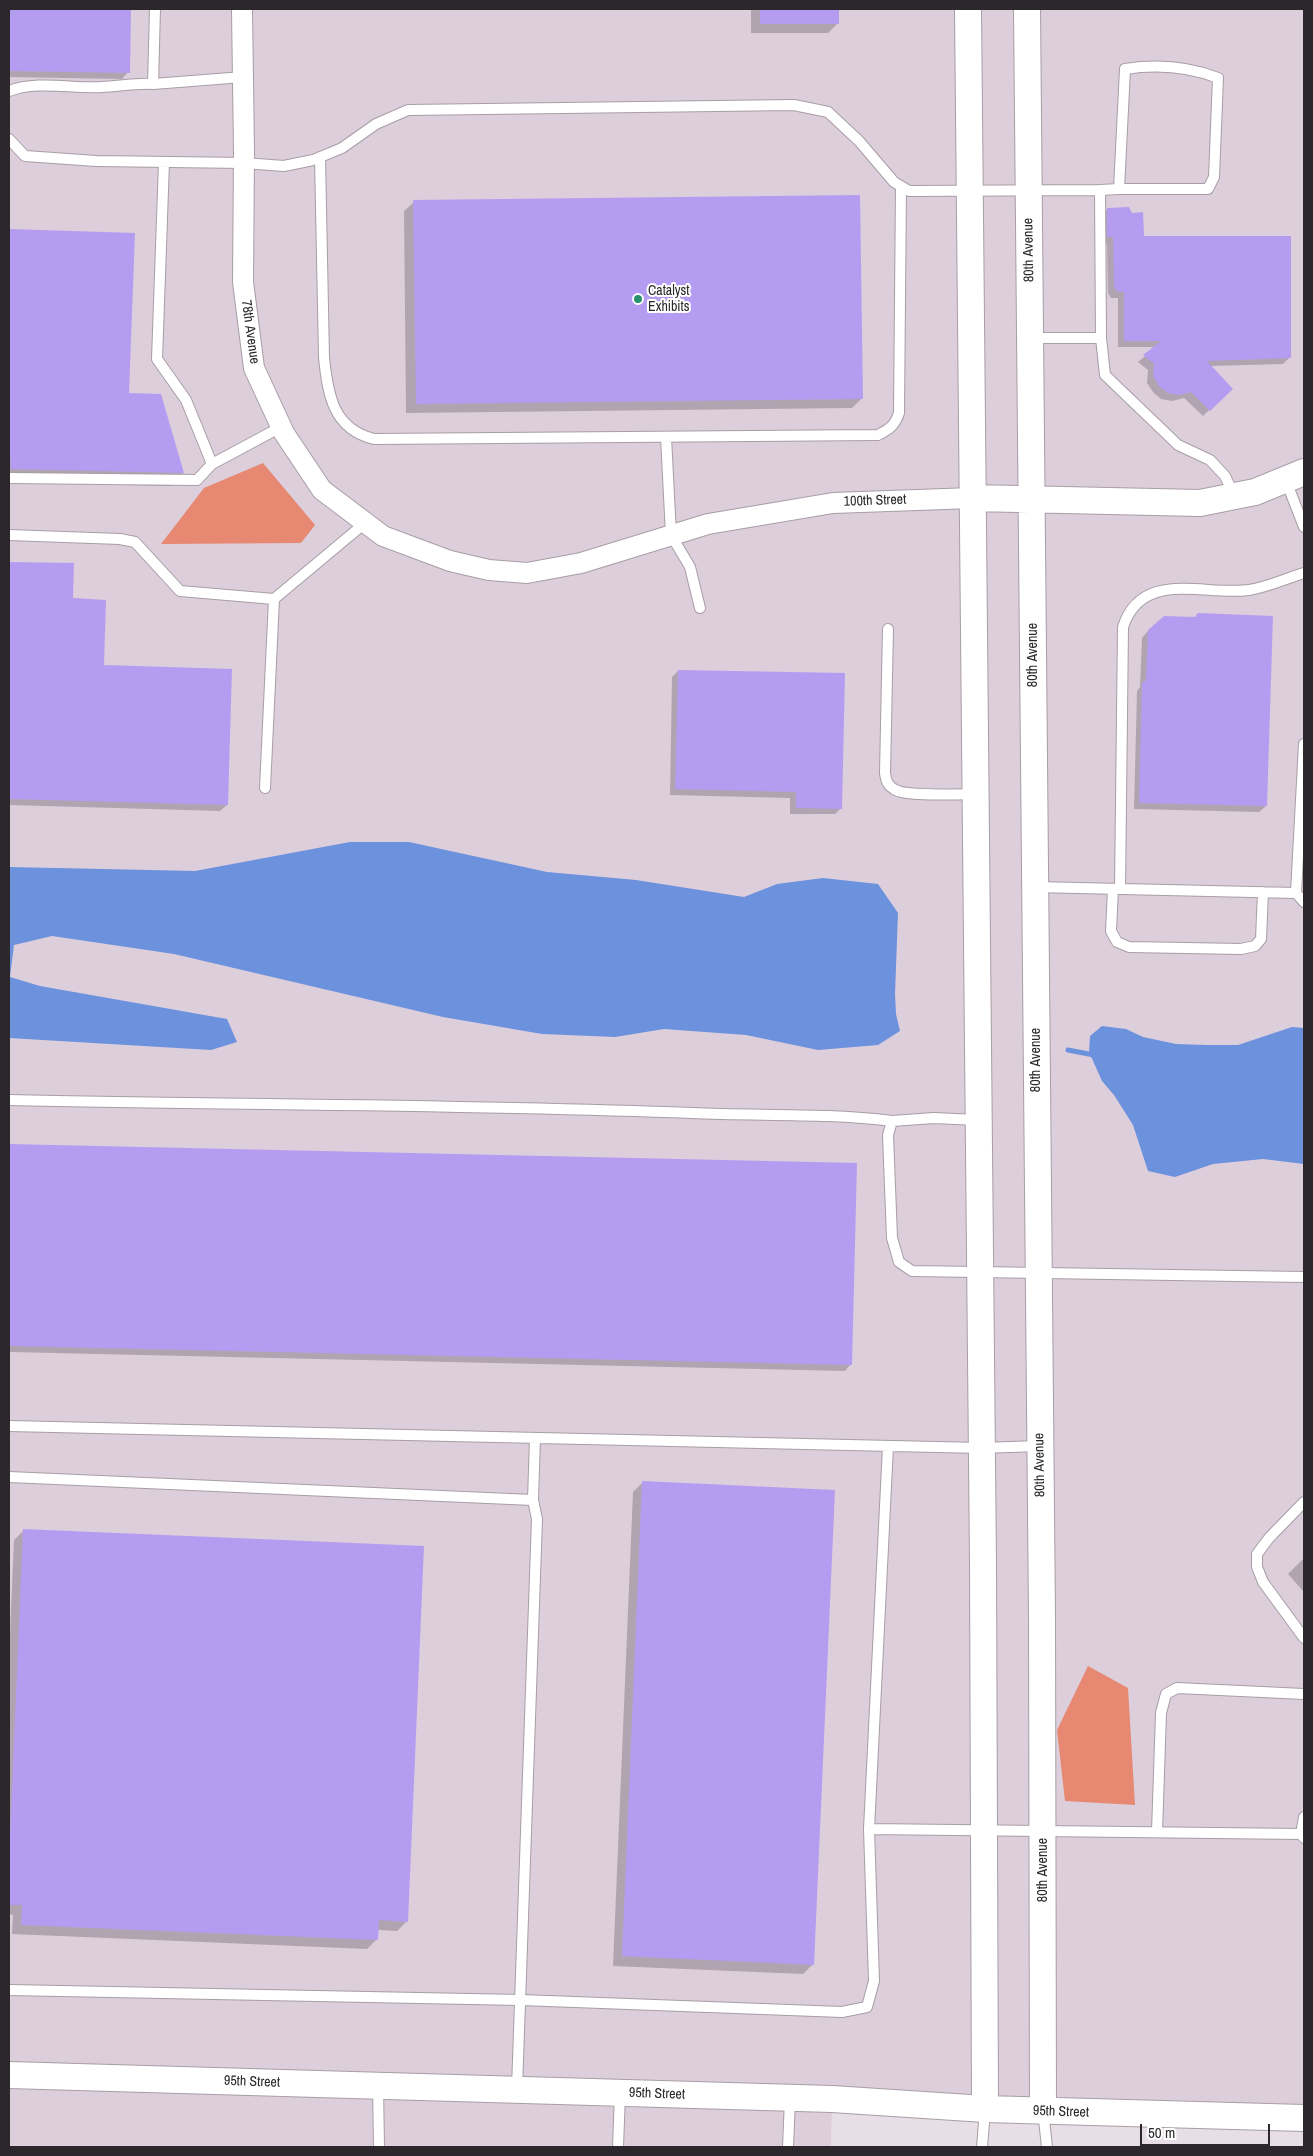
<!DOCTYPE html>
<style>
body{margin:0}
#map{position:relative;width:1313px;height:2156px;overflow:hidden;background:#e7dee6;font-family:"Archivo Narrow",sans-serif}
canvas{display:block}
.frame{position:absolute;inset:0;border:10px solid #2b272a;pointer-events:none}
.scale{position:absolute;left:1140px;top:2124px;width:130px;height:22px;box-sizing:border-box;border:2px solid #2b272a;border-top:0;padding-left:6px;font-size:15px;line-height:18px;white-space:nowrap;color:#2b272a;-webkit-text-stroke:4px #fff;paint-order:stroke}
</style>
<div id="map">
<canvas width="1313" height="2156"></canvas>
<div class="frame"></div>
<div class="scale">50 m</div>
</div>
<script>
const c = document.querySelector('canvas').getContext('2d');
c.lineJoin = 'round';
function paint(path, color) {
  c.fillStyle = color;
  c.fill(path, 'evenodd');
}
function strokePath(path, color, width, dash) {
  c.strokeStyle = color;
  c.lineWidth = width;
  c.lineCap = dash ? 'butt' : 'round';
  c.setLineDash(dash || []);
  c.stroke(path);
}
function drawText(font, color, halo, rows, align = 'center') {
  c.font = font + ' "Archivo Narrow",sans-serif';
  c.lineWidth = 4;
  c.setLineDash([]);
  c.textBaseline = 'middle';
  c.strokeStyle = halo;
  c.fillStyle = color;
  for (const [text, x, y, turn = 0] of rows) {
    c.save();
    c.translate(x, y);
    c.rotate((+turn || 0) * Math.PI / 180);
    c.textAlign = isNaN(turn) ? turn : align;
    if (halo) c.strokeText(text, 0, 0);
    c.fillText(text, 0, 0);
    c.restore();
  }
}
paint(new Path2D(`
 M9,9h1295v2109l-472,-18 -1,47h-822z`), '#ddcedc');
paint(new Path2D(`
 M263,463l52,62 -14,18 -140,1 43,-56z
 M1088,1666l40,22 7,117 -70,-4 -8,-71z`), '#e68872');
paint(new Path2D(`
 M350,842h59l138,30 89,8 108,17 33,-13 46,-6 55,6 20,29 -3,81 1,20 4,17 -22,14 -60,5 -72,-15 -82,-6 -49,8 -73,-3 -99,-17 -269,-63 -122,-18 -38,9 -4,32 30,9 187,33 10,23 -26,8 -202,-12v-171l186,4z
 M1102,1026l24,3 17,8 33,7 30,1h32l54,-18 12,1v136l-41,-5 -50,5 -38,13 -27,-6 -15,-46 -19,-30 -12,-14 -13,-29 1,-16z`), '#6c91dd');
paint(new Path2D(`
 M9,9h121l-2,63 -6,7 -113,-2z
 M751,9h87v14l-10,10h-77z
 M414,202l448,196 -10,10 -446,5 -2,-202z
 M1108,209l35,28 146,121 -6,6 -72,2 20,23 -28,27 -19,-18 -12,3 -11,-2 -8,-7 -6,-9 1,-13 -10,-8 18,-15h-38v-49h-7l-3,-5 -1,-50h-6v-28z
 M9,231l124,3 -5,160 55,79 -13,13 -161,-4z
 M9,563l64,1 -1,36 31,67 124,138 -7,6 -211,-6z
 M1148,631l118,175 -7,6 -125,-3 3,-118 3,-4 2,-49z
 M678,671l163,137 -6,6h-45v-16l-120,-3 2,-118z
 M9,1145l846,19 -4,200 -6,7 -836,-19z
 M642,1483l171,481 -10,10 -190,-8 20,-474z
 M24,1530l383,391 -10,10 -20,-1v9l-10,10 -355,-15 1,-19 -4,-1v-258l5,-116z
 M1304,1558v34l-16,-18z`), '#0003');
strokePath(new Path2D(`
 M1068,1050l26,5`), '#6c91dd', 5);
paint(new Path2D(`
 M9,9h122l-1,64 -121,-2z
 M760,9h79v15h-79z
 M860,195l3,204 -447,5 -3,-204z
 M1129,207l3,6 11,-1 1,24h147v122l-84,3 26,28 -23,22 -19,-19 -12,3 -11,-2 -9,-7 -6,-10 1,-12 -11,-9 18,-14h-37v-49h-6l-4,-5 -1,-50h-6v-29z
 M9,229l126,4 -6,160 32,1 23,79 -173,-4 -2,-33z
 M9,562l65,1 -1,35 33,2 -2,65 128,4 -4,136 -219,-6z
 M1198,613l75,3 -6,190 -128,-3 3,-120 4,-3 2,-50 16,-14 31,1z
 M678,670l167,3 -3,136 -46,-1v-16l-121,-3z
 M9,1144l848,19 -5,202 -843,-19z
 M642,1481l193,9 -21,475 -192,-9z
 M23,1529l401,17 -16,376 -29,-2 -1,20 -357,-15 1,-20h-13v-44z`), '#b49df1');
const service = new Path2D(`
 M155,9l-2,75 90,-7
 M9,91c29,-11 63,-2 93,-4 18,-1 34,-4 51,-3
 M9,139l16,17 71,5 148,2 40,3 29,-6 29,-12 34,-24 32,-14 386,-5 34,7 31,29 35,41 15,9 191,-1 1,148
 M320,157l4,201c4,37 9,71 50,81l504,-4c12,-6 17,-10 21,-22l2,-227
 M164,162l-7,197 29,41 26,64 69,-37
 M1100,190l19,-1 6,-120c33,-5 62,-3 93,9l-4,99 -6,12h-89
 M1030,338h71l4,37 73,70 32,15 15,16 9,19
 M666,437l5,98 19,32 10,41
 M9,478l188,2 15,-16
 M1286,481l18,46
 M9,535l111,4 15,3 45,49 94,8
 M888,629l-3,144c1,7 2,12 9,16 10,8 65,5 81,5
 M265,788l9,-189 91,-76
 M1035,887l261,6 8,-149
 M1113,889l-2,42 6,11 12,5 112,2 14,-3 6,-7 2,-47
 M1120,889l3,-262c19,-58 80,-31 126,-37 19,-3 38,-12 55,-17
 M1296,893l8,9
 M9,1100c228,5 456,4 683,13 67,3 134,0 200,8
 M977,1120l-43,-2 -42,3 -4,14 4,103 7,24 13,9 392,6
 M9,1426l972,22 58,-2
 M9,1477l524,23 4,19 -20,569
 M533,1500l2,-62
 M1304,1502l-35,36 -12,16v13l6,15 41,56
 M869,1829l432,5 3,4
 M1157,1832l4,-119 5,-19 11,-6 127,6
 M1301,1834l3,-17
 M9,1990l512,10 321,12 25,-5 7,-26 -5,-152 19,-383
 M378,2086l1,61
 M1043,2111l4,36
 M618,2147l2,-54
 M788,2147l2,-48
 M982,2147l3,-37`);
const minor = new Path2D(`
 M242,9l2,143 -1,130 11,86 30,65 38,57 61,46 67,25 39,9 38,3 54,-10 127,-39 125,-21 140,-5`);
const tertiary = new Path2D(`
 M968,9l15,1553 2,547
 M1027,9l15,1607 1,495
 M973,498l227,5 55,-11 49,-20
 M9,2075l823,24 153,10 319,9`);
strokePath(service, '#a79ea6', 12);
strokePath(minor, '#a79ea6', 22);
strokePath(tertiary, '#a79ea6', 28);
strokePath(service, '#fff', 10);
strokePath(minor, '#fff', 20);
strokePath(tertiary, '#fff', 26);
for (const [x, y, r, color] of [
 [638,299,5,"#27906d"]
]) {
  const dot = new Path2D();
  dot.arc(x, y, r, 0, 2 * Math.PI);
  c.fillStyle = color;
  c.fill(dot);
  strokePath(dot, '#fff', 2);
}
drawText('14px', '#2b272a', '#fff', [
 ["80th Avenue",1029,250,-91],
 ["78th Avenue",250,332,82],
 ["100th Street",875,501,-2],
 ["80th Avenue",1033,655,-90],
 ["80th Avenue",1036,1060,-90],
 ["80th Avenue",1040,1465,-91],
 ["80th Avenue",1043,1870,-90],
 ["95th Street",252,2082,2],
 ["95th Street",657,2094,2],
 ["95th Street",1061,2112,2]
]);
drawText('14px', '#2b272a', '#fff', [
 ["Catalyst",648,291],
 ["Exhibits",648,307]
], 'left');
</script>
